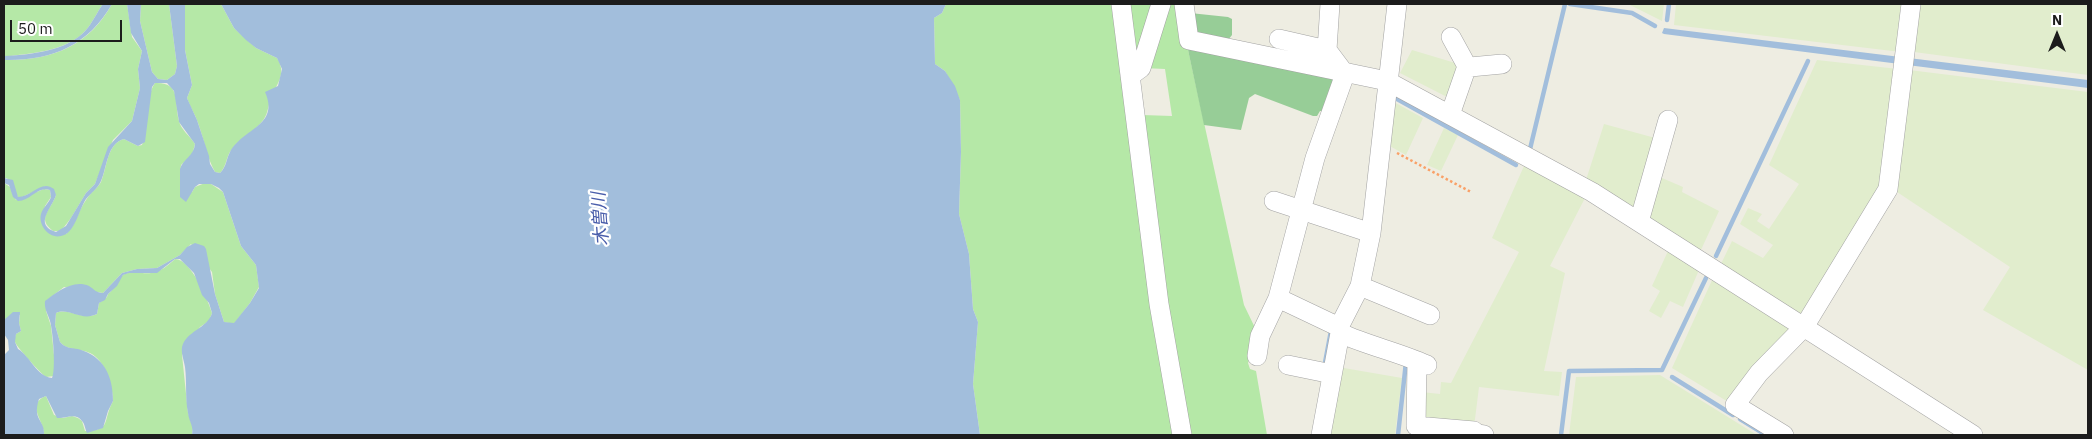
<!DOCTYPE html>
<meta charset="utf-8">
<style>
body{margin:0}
#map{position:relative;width:2092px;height:439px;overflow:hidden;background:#eeede2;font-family:"IBM Plex Sans",sans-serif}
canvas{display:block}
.frame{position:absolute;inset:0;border:5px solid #1c1c1c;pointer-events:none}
.north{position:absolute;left:2032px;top:10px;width:50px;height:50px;-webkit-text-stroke:4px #fff;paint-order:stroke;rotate:0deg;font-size:14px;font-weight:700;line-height:20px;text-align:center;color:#1c1c1c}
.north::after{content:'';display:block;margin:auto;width:18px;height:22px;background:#1c1c1c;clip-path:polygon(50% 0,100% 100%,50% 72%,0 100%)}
.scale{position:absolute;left:10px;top:20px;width:112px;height:22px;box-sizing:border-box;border:2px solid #1c1c1c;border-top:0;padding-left:6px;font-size:15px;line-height:18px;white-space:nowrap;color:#1c1c1c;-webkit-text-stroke:4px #fff;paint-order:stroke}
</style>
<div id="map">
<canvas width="2092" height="439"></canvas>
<div class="frame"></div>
<div class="north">N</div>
<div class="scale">50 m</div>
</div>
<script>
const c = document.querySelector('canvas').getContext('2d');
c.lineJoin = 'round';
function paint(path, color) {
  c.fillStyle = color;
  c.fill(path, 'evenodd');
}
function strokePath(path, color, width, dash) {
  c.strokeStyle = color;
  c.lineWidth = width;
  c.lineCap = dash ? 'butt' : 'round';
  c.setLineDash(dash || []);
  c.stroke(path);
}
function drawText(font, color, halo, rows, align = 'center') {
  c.font = font + ' "IBM Plex Sans","Noto Sans JP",sans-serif';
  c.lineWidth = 4.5;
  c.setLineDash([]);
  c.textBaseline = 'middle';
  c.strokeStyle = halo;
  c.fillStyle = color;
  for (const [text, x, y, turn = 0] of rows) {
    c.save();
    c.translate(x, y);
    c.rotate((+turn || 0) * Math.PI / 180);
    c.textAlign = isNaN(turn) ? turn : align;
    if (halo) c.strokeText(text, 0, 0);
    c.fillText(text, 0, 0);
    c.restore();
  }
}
paint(new Path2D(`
 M1621,4h43l-2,17 -32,-16z
 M1676,4h230l-5,48 -227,-27z
 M1920,4h168v71l-174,-23z
 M1412,50l50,15 -11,34 -51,-26z
 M1817,60l81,9 -14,117 -77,130h-8l-79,-50 12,-25 31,17 10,-13 -33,-21 8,-16 14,6 -5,7 12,8 30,-45 -30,-19z
 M1909,70l179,22v278l-105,-60 27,-43 -116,-77z
 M1392,101l31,17 -17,37 -20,-11z
 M1604,124l55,15 -22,72 -51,-31z
 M1444,128l14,7 -17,36 -14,-6z
 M1524,166l61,32 -35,68 15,7 -21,98 18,1 -3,24 -80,-9 -5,40 -52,-6 -1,-29 19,2 1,-12 10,1 68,-131 -27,-14z
 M1655,175l28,12 -1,5 37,19 -19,41 -55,-35z
 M1668,251l31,19 -16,37 -13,-6 -9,17 -12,-7 11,-20 -8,-5z
 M1713,278l77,49v6l-60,70 -58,-35z
 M1338,367l64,11 -7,57 -69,-1z
 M1660,375l97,60h-188l7,-58z`), '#e1edcd');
paint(new Path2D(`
 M4,4h99c-6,8 -10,18 -17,26 -17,20 -51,23 -76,26h-6z
 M112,4h15l5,33 10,14 -4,18 2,19 -8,33 -19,19 -18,44 -9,9 -15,25 -10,13h-8c-17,-13 -2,-21 3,-36l-10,-9 -24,11h-4l-11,-19h-3v-118c47,1 85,-14 108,-56z
 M141,4h28l8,62 -2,8 -8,6 -9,-1 -6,-7 -12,-51z
 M185,4h36l13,24 22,20 21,10c11,17 -2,27 -7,43 -3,11 -3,16 -11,24 -9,9 -19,14 -27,24 -6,7 -5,17 -12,24l-5,-1c-8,-14 -11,-33 -17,-49 -3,-9 -8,-16 -11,-25l5,-13 -7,-35z
 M946,4h169l58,427 -1,4h-192l-7,-51 5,-62 -5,-13 -4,-55 -10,-40 2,-62 -1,-52 -15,-29 -10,-7 -1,-46 8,-5z
 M1128,4h29l-19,62z
 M1164,4h17l6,41 57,260 14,29 -10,29 2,6 6,2 11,64h-79l-21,-126 -25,-194 30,1 -7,-47 -22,-1z
 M155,83c27,-1 19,20 24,38 2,9 11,15 16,23l-3,11 -11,10 -1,15 12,12 3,-5 10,-4 6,1 12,8 18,54 15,19 3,22 -9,16 -16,21 -10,-2 -9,-28 -3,-22 -21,-28 -11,11 -23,13 -20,1 -15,4 -19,20 -39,-6 -18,14v10l5,15 4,39 -1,11 -8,1c-5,-3 -30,-31 -31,-35 -1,-3 0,-5 1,-8l5,-3 -2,-8 1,-8 -16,5v-137l6,4 6,13 28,-11 6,1 1,7 -6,9 -3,18 5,7 19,3c10,-9 12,-23 20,-34 4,-7 11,-11 15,-18 6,-14 6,-39 23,-43l14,7 4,-1c7,-17 3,-49 13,-62z
 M175,259c16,0 33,41 37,54l-3,8 -9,6 -18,28 6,58 5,15 -1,7h-148c1,-13 -19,-31 2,-39l8,19 9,3 9,-2 6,2 4,3 3,10c27,-1 17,-9 28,-30 0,-15 -8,-41 -23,-48 -10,-5 -23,-2 -30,-11l-5,-17 1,-12c13,-6 26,8 41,1l2,-11 8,-6 1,-3c7,-5 9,-14 15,-19 8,-5 19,-1 28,-2 9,-1 18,-8 24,-14z`), '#b5e8a7');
paint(new Path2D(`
 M1190,13l38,4 4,2v16l-4,5 -36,-4z
 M1187,45l152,32 -12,35 -7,-1 -3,5h-4l-58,-22 -6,4 -8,32 -37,-5z`), '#97cd97');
paint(new Path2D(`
 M103,4h9c-24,42 -61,57 -108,56v-4c25,-1 64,-5 82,-26 7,-8 11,-18 17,-26z
 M127,4h14l-1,17 12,51 6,7 9,1 8,-6 2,-8 -8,-62h16v46l7,35 -5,13 10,22 12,36 1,8 5,8 5,1c7,-7 6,-14 10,-21 13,-24 50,-26 35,-60l13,-6 4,-17 -5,-11 -21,-10 -10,-8 -12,-12 -13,-24h725l-4,9 -8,5 1,46 10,7 10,15 5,14 1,52 -2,62 10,40 4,55 5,13 -5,62 7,51h-788c2,-9 -3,-13 -4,-22 -3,-15 -1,-31 -3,-46 -1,-7 -4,-13 -3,-20 4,-16 26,-19 30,-34l-3,-10 -7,-8 -8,-22 -14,-14h-5l-18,14h-28l-6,2 -6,11 -9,8 -3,6 -6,3 -2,11c-16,8 -28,-7 -41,-1l-1,12 5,17c5,6 11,6 18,7 26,7 35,27 35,52l-5,10 -5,17 -16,5c-2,-4 -2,-9 -5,-12 -6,-9 -17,-2 -25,-3l-11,-22 -7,3c-7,22 6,20 5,36h-40v-80l5,-5 -1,-10 -4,-6v-14l9,-8h7l-1,11 2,8 -5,3 -1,8 3,7c13,8 18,27 34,29 4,-8 1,-47 -2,-57 -2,-7 -6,-12 -5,-20 12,-9 28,-22 44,-15 5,3 7,7 14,7l19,-20 15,-4 20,-1 23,-13 7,-8 8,-4 9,3 2,3 9,45 9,28 10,1 16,-20 9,-15 -3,-23 -15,-19 -18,-54 -4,-4 -8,-4h-12l-4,3 -9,15 -6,-5v-28c3,-10 14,-13 15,-25l-16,-22 -5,-31 -7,-8h-12l-3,4 -7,55 -7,4 -14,-7c-17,4 -17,29 -23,42 -3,7 -10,12 -15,18 -7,10 -11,35 -25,37 -12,3 -23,-11 -20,-22 2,-7 8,-11 10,-17l-1,-7c-13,-4 -19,11 -32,11l-5,-4 -4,-12 -5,-2v-5l9,2 5,17c14,0 23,-18 36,-8l2,6c-4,13 -23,30 0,37l10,-6 20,-33 9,-9 13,-37 24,-26 8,-33 -2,-19 4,-18 -11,-18z
 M1664,28l424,52v8l-424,-54 -2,-1z`), '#a2bedc');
strokePath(new Path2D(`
 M1570,4l62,9 23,13
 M1667,20l2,-16
 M1397,99l119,66
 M1530,149l35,-145
 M1716,256l92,-195
 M1324,368l7,-37
 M1672,377l61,38
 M1740,419l26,16
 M1398,435l8,-73
 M1561,435l8,-64 93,-1 44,-92`), '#a2bedc', 4.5);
const minor = new Path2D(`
 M1121,4l38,300 23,131
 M1184,4l5,36 198,41 205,111 381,243
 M1330,4l-3,46 18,24 -30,84 -37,140 61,29
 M1451,37l17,31
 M1279,39l48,11
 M1130,76l11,-8 20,-64
 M1450,115l16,-46 4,-2 32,-3
 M1274,201l97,32
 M1639,222l29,-102
 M1360,286l70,29
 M1340,333c29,13 58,19 87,32
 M1257,356l3,-20 18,-38
 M1417,361l-1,65 58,5 3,3 7,1
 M1288,365l44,9
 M1321,435l19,-102 -1,-6 21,-41 11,-53 26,-229
 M1784,435l-49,-30 24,-32 45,-46 84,-138 23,-185`);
strokePath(minor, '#a3a3a3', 20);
strokePath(new Path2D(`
 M1397,153l74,39`), '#f9a168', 2.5, [2.5, 2.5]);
strokePath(minor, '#fff', 19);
drawText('italic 18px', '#4a5eab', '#fff', [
 ["木曽川",601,219,-94]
]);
</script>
